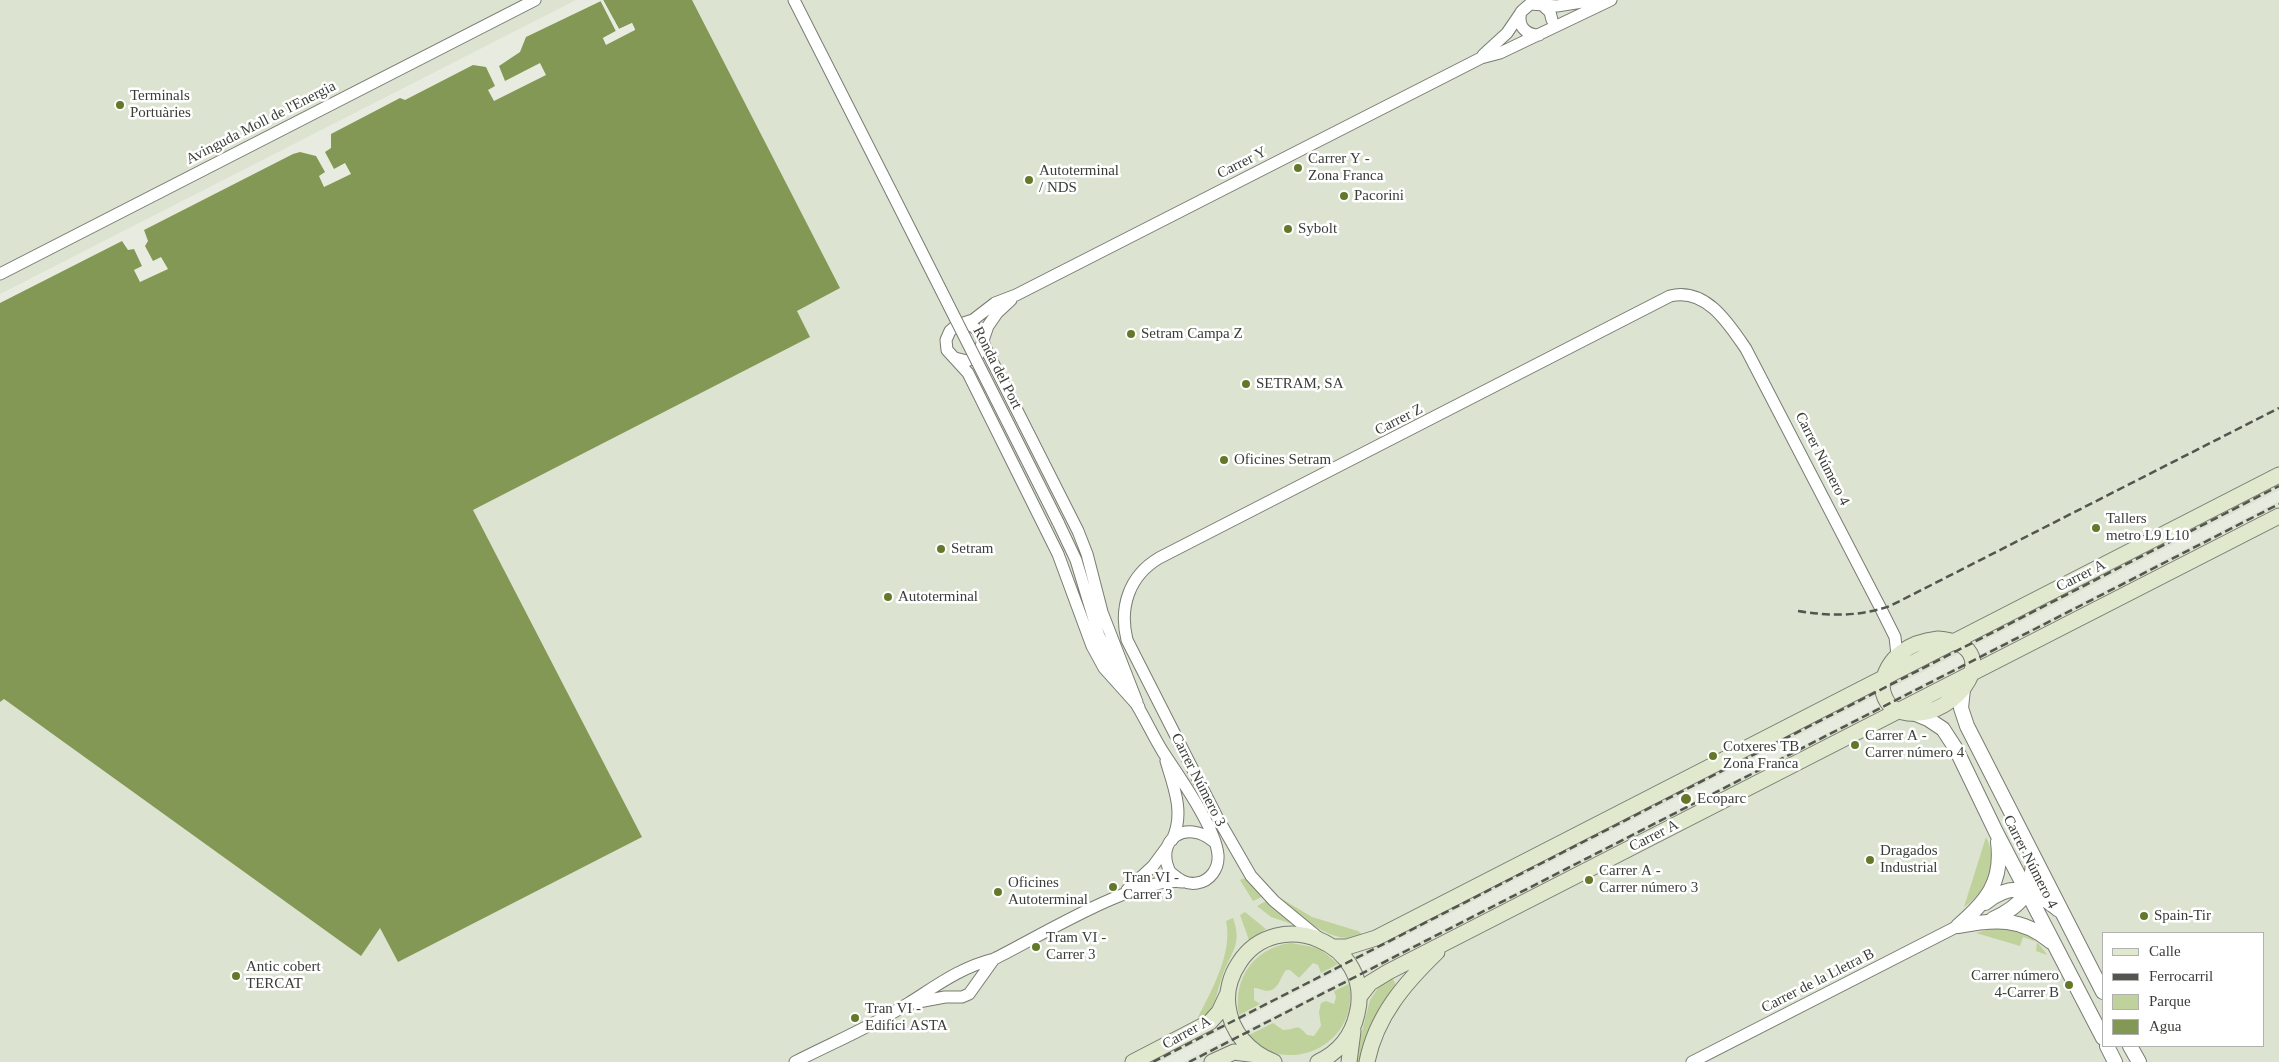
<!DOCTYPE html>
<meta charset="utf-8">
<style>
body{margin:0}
#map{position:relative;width:2279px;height:1062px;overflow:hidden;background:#e8ece0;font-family:"Times New Roman",serif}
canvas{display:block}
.legend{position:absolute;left:2102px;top:932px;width:162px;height:115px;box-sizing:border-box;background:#fff;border:1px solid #b1b1af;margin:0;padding:6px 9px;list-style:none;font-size:15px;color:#3b3d38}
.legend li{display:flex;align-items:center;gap:10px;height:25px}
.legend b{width:25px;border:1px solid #b1b1af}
</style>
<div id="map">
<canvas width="2279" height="1062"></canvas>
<ul class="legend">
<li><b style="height:6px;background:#e0e8cd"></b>Calle</li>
<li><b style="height:6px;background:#53554f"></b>Ferrocarril</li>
<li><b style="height:14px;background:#c0d29b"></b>Parque</li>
<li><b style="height:14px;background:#839854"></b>Agua</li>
</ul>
</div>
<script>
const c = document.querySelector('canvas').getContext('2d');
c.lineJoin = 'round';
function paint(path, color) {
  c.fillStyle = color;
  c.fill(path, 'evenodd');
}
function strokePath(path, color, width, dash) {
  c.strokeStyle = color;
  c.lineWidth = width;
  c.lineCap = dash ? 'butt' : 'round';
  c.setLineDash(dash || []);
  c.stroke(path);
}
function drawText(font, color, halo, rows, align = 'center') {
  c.font = font + ' "Times New Roman",serif';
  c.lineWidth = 5;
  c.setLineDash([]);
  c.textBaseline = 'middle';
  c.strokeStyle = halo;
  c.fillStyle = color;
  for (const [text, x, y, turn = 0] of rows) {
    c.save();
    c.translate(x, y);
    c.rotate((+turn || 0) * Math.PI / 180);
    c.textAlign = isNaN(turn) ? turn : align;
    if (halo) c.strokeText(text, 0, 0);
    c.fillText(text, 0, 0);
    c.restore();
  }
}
paint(new Path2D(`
 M0,0h576l-576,294z
 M692,0h1587v490l-1120,572h-1159v-360l3,-3 378,230 17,32 243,-124 -168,-327 337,-173 -13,-26 43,-23z
 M2279,501v561h-1096l418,-213zM2103,933h160v113h-160z`), '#dce3d0');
paint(new Path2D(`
 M1986,837c13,25 1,55 -22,70z
 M1247,877l17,19 -11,5 -13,-21z
 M1277,896l35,21 46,14 5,4c-28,14 -67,-22 -89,-38z
 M1268,900l27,25 -24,-8 -14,-11z
 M1245,912l21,17 -17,11 -9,-25z
 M1233,918c10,28 -3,34 -11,59 -7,21 -5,26 -20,45l-4,-5c14,-27 35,-65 28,-96z
 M1994,928c22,0 41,7 53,27l-11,-4 1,-9 -14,-5 -3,9 -44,-13z
 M1291,943l28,5 19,16 -17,9 -3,-8 -5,-2 -14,15 -9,-8h-4c-6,7 -7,21 -20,21 -4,-1 -8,-3 -12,-3v12l6,4 -21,11c-7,-36 16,-68 52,-72z
 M1392,977l6,12 -35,73h-9l16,-62 8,-12z
 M1349,984c9,41 -27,78 -71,70 -11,-3 -20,-11 -29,-19l24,-12 10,7c14,0 13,-8 24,5l7,1 7,-10 -2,-14 2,-9 5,-2 8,3 2,-7 -2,-6z`), '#c0d29b');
paint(new Path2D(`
 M603,0h89l148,288 -43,23 13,26 -337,173 169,327 -244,125 -18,-34 -19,28 -357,-257 -4,3v-399l122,-62 6,9 6,-1 8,17 -8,4 6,12 28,-13 -7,-12 -8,4 -8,-15 3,-5 -4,-11 149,-76 7,-2 16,4 9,16 -6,4 5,11 27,-13 -6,-11 -11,6 -9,-17 6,-4v-14l69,-36 5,2 68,-35 13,2 9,19 -7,4 6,11 52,-26 -6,-12 -35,18 -6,-15 21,-14 6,-15 75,-36 15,30 -13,7 3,6 29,-15 -3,-6 -13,6z`), '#839854');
paint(new Path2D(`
 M600,0h3l16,29 13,-6 3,7 -29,15 -3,-7 13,-7z`), '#e8ece0');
const minor = new Path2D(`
 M794,0l98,193
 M1541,4l9,8 2,8
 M1521,12c-4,13 4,23 18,23
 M1483,55l24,-22 15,-22 8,-7 27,2 38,-6
 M0,274l535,-274
 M963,324c17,1 18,13 24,27l91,180 9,23 15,58 35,90
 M955,358l12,3 11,-6 10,-29 9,-13 14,-13
 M1058,522l18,38 23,76 24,46
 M1135,702c10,16 18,34 28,50 15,23 53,76 55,103 1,14 -8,26 -21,28 -11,2 -19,-4 -27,-11 -16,-33 17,-53 43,-31
 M1139,707l-35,-39 -12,-22 -34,-92 -90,-181 -21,-23 -1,-10 4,-9 7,-6 16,-5 22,-17 21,-8 465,-237 19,-5 111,-53
 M1166,761c8,26 19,53 6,79
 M1127,890l26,-24 14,-19
 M1320,939l-46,-38 -23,-25 -34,-59 -90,-177c-8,-33 2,-64 32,-82l511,-262c36,-9 59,28 76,53l135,260 14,28 2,18
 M913,1003l32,-6h17l7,-3 25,-35
 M795,1062c37,-19 78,-36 114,-59 27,-17 52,-36 85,-44 45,-22 142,-83 189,-77
 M1692,1062l266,-136`);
const tertiary = new Path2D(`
 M1963,689l-2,19 6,18 136,266
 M1916,714l12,5 15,10 13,20 40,83 107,206
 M1985,903c28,-23 48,-14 74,7
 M1993,919c31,-14 40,-29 40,-62
 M1958,926c29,-25 45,-44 40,-84
 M1959,926c35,-7 63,-9 92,16
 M2107,1046l8,16
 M2130,1046l9,16`);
const secondary = new Path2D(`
 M1938,639c70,5 21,80 -30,74 -16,-2 -24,-10 -26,-27 5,-30 28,-44 56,-47z
 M1333,947h14l29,-9 903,-463
 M1359,997l11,-14 18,-11 891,-456
 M1133,1062l77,-40 9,-10 8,-17
 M1212,1062l22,-10 23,3
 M1274,1062c-25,-10 -43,-30 -46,-56 -2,-15 3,-31 11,-43 38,-59 136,-20 118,51 -5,22 -19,39 -39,48
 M1349,1062l4,-31
 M1367,1062c9,-46 38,-79 70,-110`);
strokePath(minor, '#787c72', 13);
strokePath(tertiary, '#787c72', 16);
strokePath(secondary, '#787c72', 17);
strokePath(minor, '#fff', 11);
strokePath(tertiary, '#fff', 14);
strokePath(secondary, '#e0e8cd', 15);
strokePath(new Path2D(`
 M1798,611c32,5 60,6 92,-5l389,-198
 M1153,1062l1126,-576
 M1189,1062l1090,-558`), '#53554f', 2.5, [8, 4]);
const minorBridge = new Path2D(`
 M892,193l166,329`);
strokePath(minorBridge, '#787c72', 13, []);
strokePath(minorBridge, '#fff', 11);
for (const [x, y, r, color] of [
 [120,105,5,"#637929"],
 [1298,168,5,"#637929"],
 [1029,180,5,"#637929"],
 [1344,196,5,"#637929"],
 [1288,229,5,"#637929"],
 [1131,334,5,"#637929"],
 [1246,384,5,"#637929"],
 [1224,460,5,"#637929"],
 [2096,528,5,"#637929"],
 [941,549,5,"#637929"],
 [888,597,5,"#637929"],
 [1855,745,5,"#637929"],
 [1713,756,5,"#637929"],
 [1686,799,6,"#637929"],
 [1870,860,5,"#637929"],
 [1589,880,5,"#637929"],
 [1113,887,5,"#637929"],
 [998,892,5,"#637929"],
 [2144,916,5,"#637929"],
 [1036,947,5,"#637929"],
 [236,976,5,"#637929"],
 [2069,985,5,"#637929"],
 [855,1018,5,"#637929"]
]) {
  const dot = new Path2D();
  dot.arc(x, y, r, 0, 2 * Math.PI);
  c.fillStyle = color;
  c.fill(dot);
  strokePath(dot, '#fff', 2);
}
drawText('15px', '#3b3d38', '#fff', [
 ["Terminals",130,96],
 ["Portuàries",130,113],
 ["Carrer Y -",1308,159],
 ["Zona Franca",1308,176],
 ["Autoterminal",1039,171],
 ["/ NDS",1039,188],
 ["Pacorini",1354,196],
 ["Sybolt",1298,229],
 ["Setram Campa Z",1141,334],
 ["SETRAM, SA",1256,384],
 ["Oficines Setram",1234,460],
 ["Tallers",2106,519],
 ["metro L9 L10",2106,536],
 ["Setram",951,549],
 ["Autoterminal",898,597],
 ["Carrer A -",1865,736],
 ["Carrer número 4",1865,753],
 ["Cotxeres TB",1723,747],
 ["Zona Franca",1723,764],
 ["Ecoparc",1697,799],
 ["Dragados",1880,851],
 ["Industrial",1880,868],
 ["Carrer A -",1599,871],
 ["Carrer número 3",1599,888],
 ["Tran VI -",1123,878],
 ["Carrer 3",1123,895],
 ["Oficines",1008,883],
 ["Autoterminal",1008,900],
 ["Spain-Tir",2154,916],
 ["Tram VI -",1046,938],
 ["Carrer 3",1046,955],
 ["Antic cobert",246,967],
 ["TERCAT",246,984],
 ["Carrer número",2059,976,"right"],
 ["4-Carrer B",2059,993,"right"],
 ["Tran VI -",865,1009],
 ["Edifici ASTA",865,1026]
], 'left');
drawText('15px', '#3b3d38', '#fff', [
 ["Avinguda Moll de l'Energia",261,123,-27],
 ["Carrer Y",1242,163,-27],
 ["Ronda del Port",997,368,63],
 ["Carrer Z",1399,420,-27],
 ["Carrer Número 4",1822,459,63],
 ["Carrer A",2081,576,-27],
 ["Carrer Número 3",1198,780,63],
 ["Carrer A",1654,836,-27],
 ["Carrer Número 4",2030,862,63],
 ["Carrer de la Lletra B",1818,981,-27],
 ["Carrer A",1187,1033,-29]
]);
</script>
